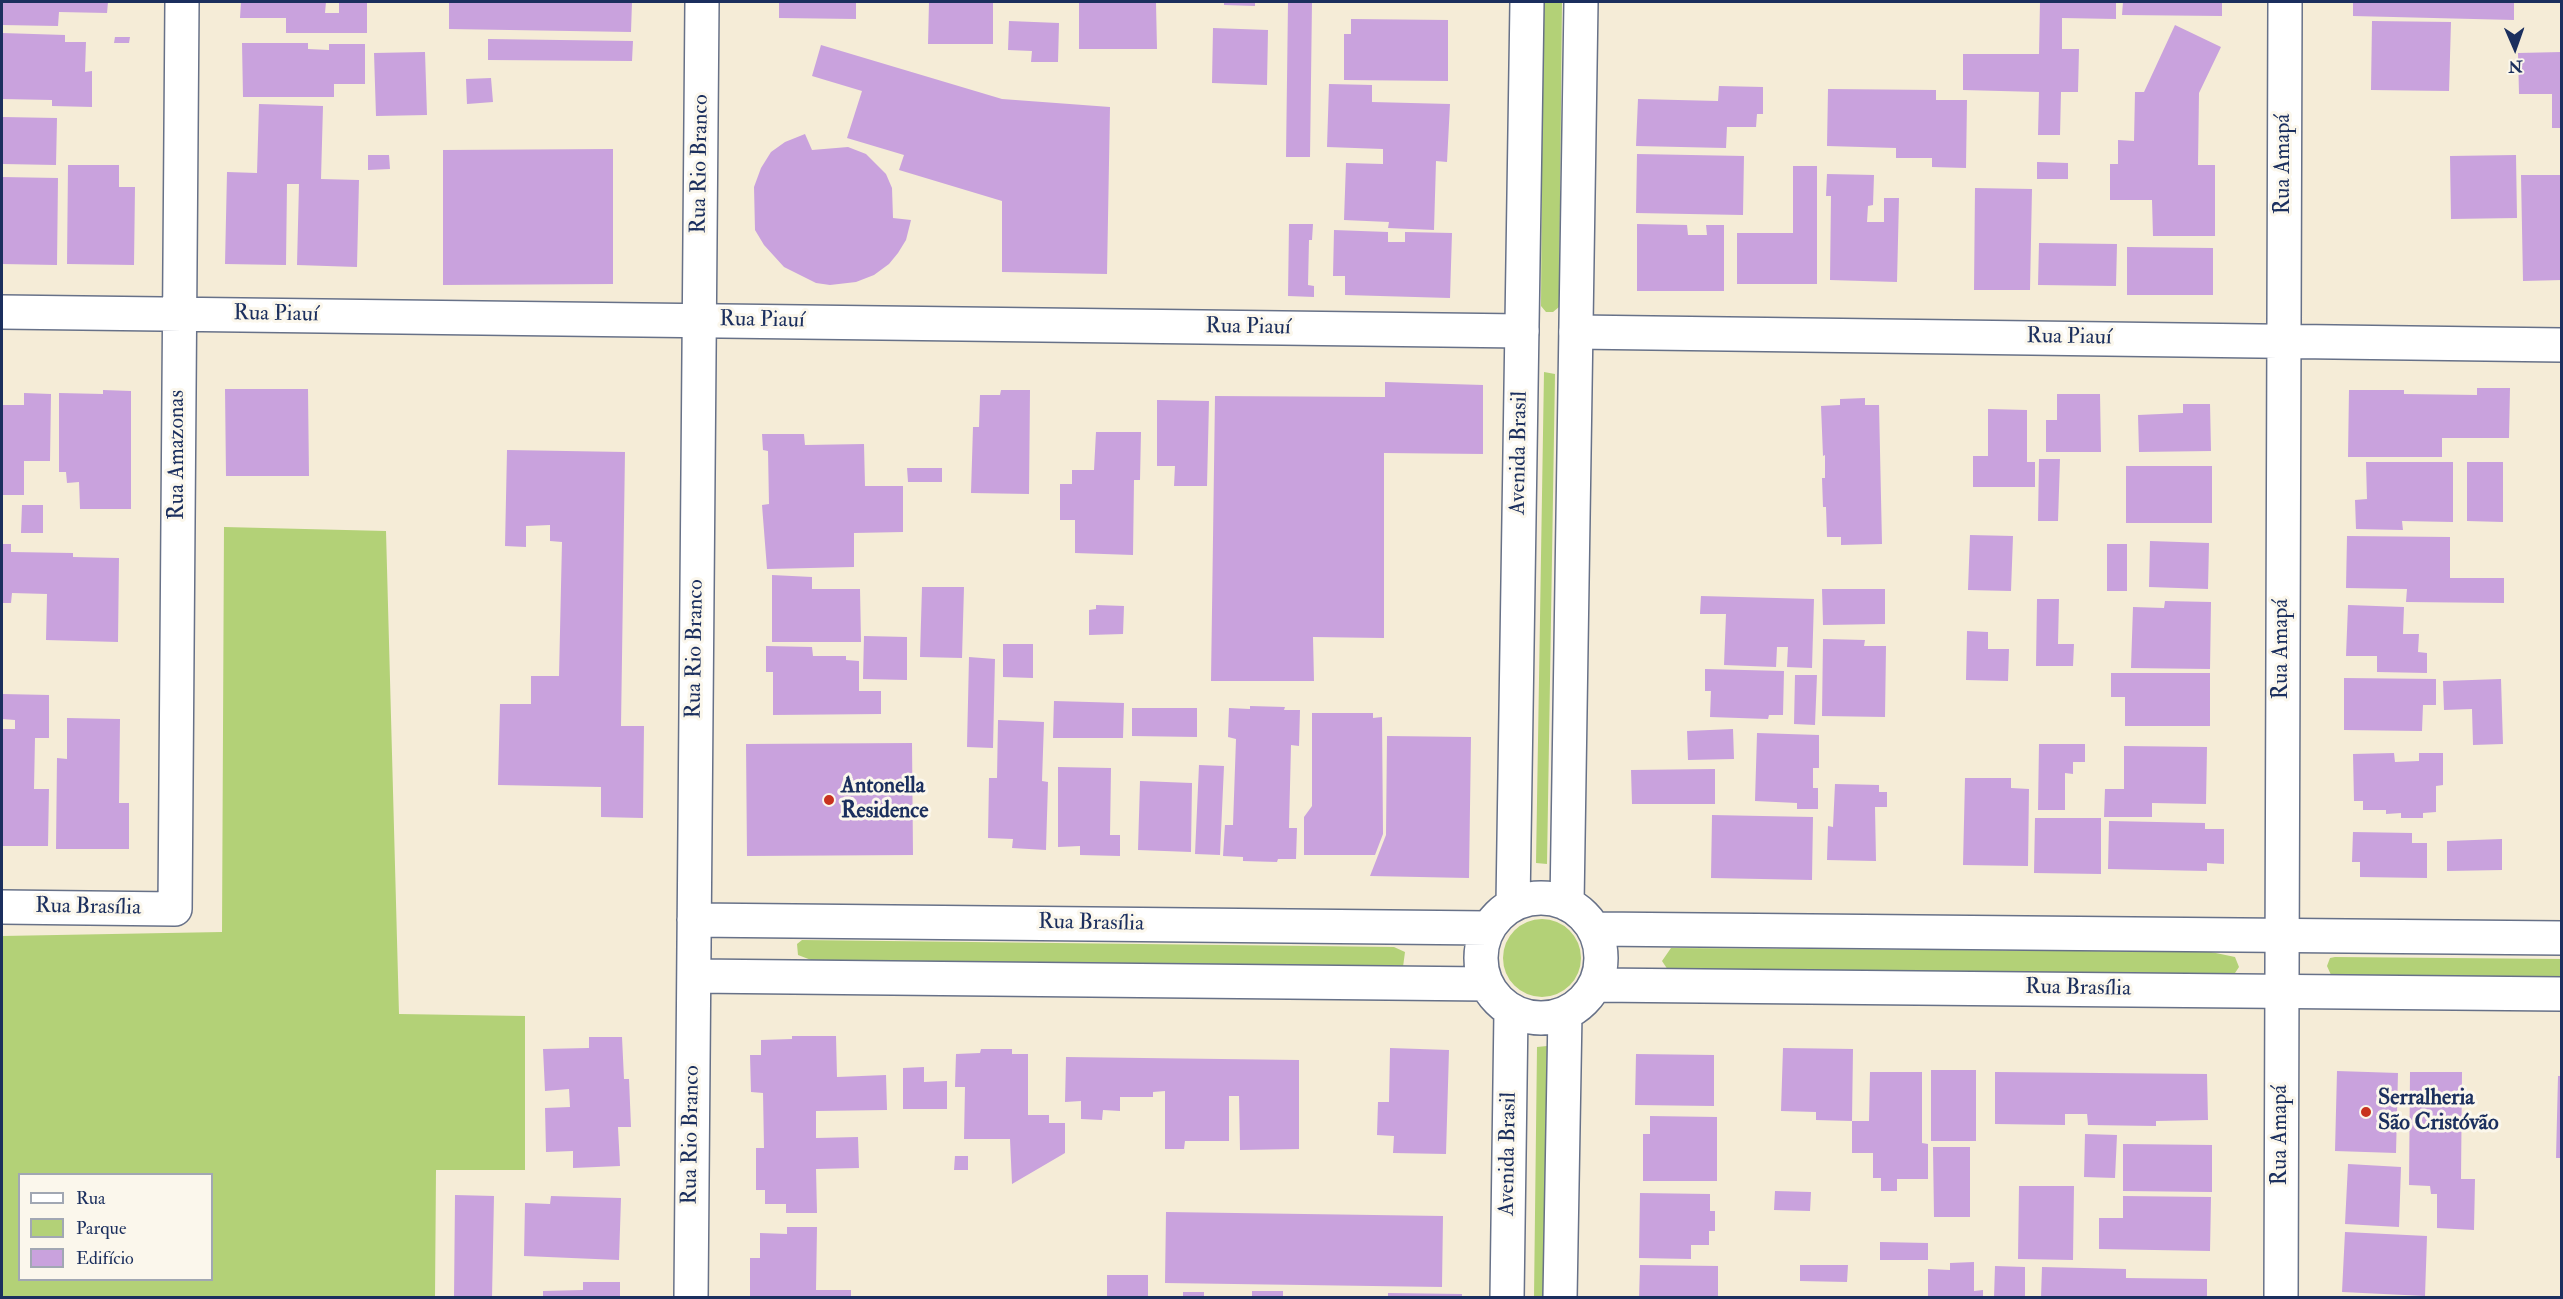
<!DOCTYPE html>
<meta charset="utf-8">
<style>
body{margin:0}
#map{position:relative;width:2563px;height:1299px;overflow:hidden;background:#f5ecd7;font-family:"IM FELL Double Pica",serif}
canvas{display:block}
.frame{position:absolute;inset:0;border:3px solid #1b2f5e;pointer-events:none}
.legend{position:absolute;left:18px;top:1173px;width:195px;height:108px;box-sizing:border-box;background:#fbf7ec;border:2px solid #a1a7b3;margin:0;padding:8px 10px;list-style:none;font-size:18px;color:#1b2f5e}
.legend li{display:flex;align-items:center;gap:12px;height:30px}
.legend b{width:30px;border:2px solid #a1a7b3}
.north{position:absolute;left:2485px;top:18px;width:60px;height:60px;-webkit-text-stroke:4px #fbf7ec;paint-order:stroke;rotate:178deg;font-size:16px;font-weight:700;line-height:24px;text-align:center;color:#1b2f5e}
.north::after{content:'';display:block;margin:auto;width:21px;height:27px;background:#1b2f5e;clip-path:polygon(50% 0,100% 100%,50% 72%,0 100%)}
</style>
<div id="map">
<canvas width="2563" height="1299"></canvas>
<div class="frame"></div>
<ul class="legend">
<li><b style="height:8px;background:#fff"></b>Rua</li>
<li><b style="height:16px;background:#b3d177"></b>Parque</li>
<li><b style="height:16px;background:#c9a2dd"></b>Edifício</li>
</ul>
<div class="north">N</div>
</div>
<script>
const c = document.querySelector('canvas').getContext('2d');
c.lineJoin = 'round';
function paint(path, color) {
  c.fillStyle = color;
  c.fill(path, 'evenodd');
}
function strokePath(path, color, width, dash) {
  c.strokeStyle = color;
  c.lineWidth = width;
  c.lineCap = dash ? 'butt' : 'round';
  c.setLineDash(dash || []);
  c.stroke(path);
}
function drawText(font, color, halo, rows, align = 'center') {
  c.font = font + ' "IM FELL Double Pica",serif';
  c.lineWidth = 6;
  c.setLineDash([]);
  c.textBaseline = 'middle';
  c.strokeStyle = halo;
  c.fillStyle = color;
  for (const [text, x, y, turn = 0] of rows) {
    c.save();
    c.translate(x, y);
    c.rotate((+turn || 0) * Math.PI / 180);
    c.textAlign = isNaN(turn) ? turn : align;
    if (halo) c.strokeText(text, 0, 0);
    c.fillText(text, 0, 0);
    c.restore();
  }
}
paint(new Path2D(`
 M1543,2h19l-3,305 -6,5h-7l-5,-6z
 M1544,372l11,2 -8,490 -11,-1z
 M224,527l162,4 13,483 126,2v154h-89l-1,127h-433v-361l220,-4zM212,1174v106h-192v-106z
 M1503 958a39 39 0 1 1 78 0a39 39 0 1 1-78 0Z
 M802,940l592,7 11,5 -2,15 -584,-4 -21,-8 -1,-11z
 M1671,948l540,4 24,5 4,10 -4,6 -5,3 -562,-6 -6,-9z
 M2335,957l226,2v22l-222,-3 -8,-3 -4,-9 3,-8z
 M1547,1046l-4,251h-9l3,-250z`), '#b3d177');
paint(new Path2D(`
 M2,2h106l-1,11 -48,-1 -1,14 -56,-1z
 M241,2h85l-1,11h14v-11h28v31h-81v-15h-46z
 M449,2h183l-1,30 -182,-3z
 M779,2h77v17l-77,-1z
 M929,2h64v42h-65z
 M1224,2h31v4l-31,-1z
 M1288,2h24l-2,155h-24z
 M2040,2h76v17l-54,-1v31h17l-1,43h-17l-1,43h-22l1,-43 -76,-2v-36h76z
 M2123,2h99v14l-100,-1z
 M2353,2h161v18l-161,-4z
 M1079,3h77l1,46h-78z
 M1351,19l97,1v61l-104,-1v-46h7z
 M1009,21l50,2 -1,39h-27l1,-11 -24,-1z
 M2372,21l79,1 -2,69 -78,-1z
 M2175,25l46,22 -22,46 -1,72h17v71h-62l-1,-36h-42v-36h8v-24l16,1 1,-49h9z
 M1213,28l55,2 -1,55 -55,-2z
 M2,33l63,2v7h21l-1,30 7,-1v36l-40,-1v-6l-50,-1z
 M115,37h15l-1,6h-15z
 M488,39l145,2 -1,20 -144,-1z
 M242,43h66v6l21,1v-6h36v40h-31v13h-91z
 M821,45l181,54 108,8 -3,167 -105,-2v-71l-103,-31 5,-15 -57,-17 15,-47 -50,-15z
 M425,52l2,63 -51,1 -2,-63z
 M2562,52v76h-10v-34h-33l-1,-41z
 M491,78l2,24 -26,2 -1,-25z
 M1329,84l43,1v17l78,2 -3,58 -11,-1 -2,69 -46,-2 1,-6 -45,-2 2,-57 37,1v-15l-56,-2z
 M1719,86l44,1v27h-6l-1,13h-29l-1,21 -90,-2 2,-47 80,2z
 M1828,89l108,1v10h31l-1,68 -34,-1v-9h-36v-10l-69,-2z
 M259,104l64,2 -2,73 38,1 -2,87 -60,-2 2,-81h-12l-1,81 -61,-1 2,-92 30,1z
 M3,117l54,1 -1,47 -53,-1z
 M805,134l7,16 36,-3 18,7 20,20 6,14 1,30 18,2 -5,20 -8,13 -9,11 -15,11 -18,7 -26,3 -14,-2 -32,-16 -20,-22 -9,-15 -1,-43 7,-19 10,-16 14,-10z
 M613,149v135l-170,1v-135z
 M1637,154l107,2 -1,59 -107,-2z
 M368,155h21l1,14 -22,1z
 M2516,155l1,63 -66,1 -1,-63z
 M2037,162l31,1v16h-31z
 M68,165h51v22h16l-1,78 -67,-1z
 M1793,166h24v118h-80v-51h56z
 M1827,174l47,1 -1,30 -5,1 -1,16h17v-24h15l-2,84 -67,-2 1,-84h-5z
 M2521,175h41v105l-39,1z
 M2,177l56,1 -1,87 -55,-1z
 M1975,188l57,1 -2,101h-56z
 M1289,224h24l-1,16h-3l-1,45 6,1v11l-26,-1z
 M1637,224l50,1 1,10h19l-1,-10h18v66h-87z
 M1334,230l54,2v10h17v-10l47,1 -2,65 -105,-3v-19h-12z
 M2039,243l78,1 -1,42 -78,-1z
 M2127,247l86,1v47h-86z
 M1385,382l98,3v69l-99,-1v185l-71,-1 1,44h-103l4,-285 170,1z
 M2477,388h33l-1,50h-67v19h-94l1,-67h55v4l73,1z
 M225,389h83l1,87h-83z
 M103,390l28,1v118h-51l-1,-27 -12,1 -1,-11h-7v-79l44,1z
 M1001,390h29l-1,104 -58,-1 2,-66h6l1,-32h20z
 M24,393l27,1 -1,67h-26v34h-22v-90h22z
 M2057,394h43l1,58h-55v-32h11z
 M1865,398v7h14l3,139 -41,1v-8h-14l-1,-30h-3l-1,-29h3v-23l-2,1 -2,-50 19,-1v-6z
 M1157,400l52,1 -2,85h-33l1,-20h-18z
 M2183,404h27l1,47 -72,1 -1,-37 45,-2z
 M1988,409l39,1v52h8v25h-62v-31h15z
 M1096,432h45l-1,48h-6l-1,75 -58,-2v-33h-15v-36h12v-14h22z
 M762,434h42l1,11 59,-1 1,42h38v46l-49,1v34l-87,2 -5,-64 7,-1 -1,-53 -5,-1z
 M507,450l118,2 -4,274h23l-1,92 -42,-1v-30l-103,-2 2,-81h31v-28h28l3,-134 -12,-1v-16l-24,1v21l-21,-1z
 M2039,459h21l-2,62h-20z
 M2366,462h87v60l-51,-1 1,9 -47,-1 -1,-29 12,-1z
 M2467,462h36v60l-36,-1z
 M2126,466h86v57h-86z
 M907,468h35v14h-34z
 M22,505h21v28h-22z
 M1970,535l43,1 -2,55 -43,-1z
 M2347,536l103,1v41h54v25l-98,-1 1,-13 -61,-1z
 M2150,541l59,2 -1,46 -59,-2z
 M2,544h9v8l62,1v4l46,1 -1,84 -72,-2 1,-46 -35,-1 -1,10h-9z
 M2107,544h20v47h-20z
 M772,575l40,2v12h48l1,53h-89z
 M922,587h42l-2,71 -42,-1z
 M1822,589h63v35l-62,1z
 M1701,596l113,3 -2,69 -25,-1 1,-20h-11l-1,20 -52,-2 2,-51h-26z
 M2037,599h22l-1,45h16l-1,22h-37z
 M2165,601l46,1 -1,67 -79,-1 2,-61 31,1z
 M1096,605l28,1 -1,28 -34,1v-25l7,-1z
 M2348,605l56,2 -1,27h16l-1,18 9,1v20l-50,-1v-16h-31z
 M1967,631l21,1v17h21l-1,32 -42,-1z
 M864,636l43,1v43l-44,-1z
 M1823,639l42,1 -1,6h22l-1,71 -63,-1z
 M1003,644h30v34l-30,-1z
 M766,646l46,1 1,9h33v4l13,1v30h22v23l-108,1v-43h-7z
 M969,657l26,2 -2,89 -26,-1z
 M1705,669l79,2 -1,44h-14l-1,4 -58,-2 1,-26h-6z
 M2111,673h99v53h-85v-29h-14z
 M1795,675h22l-2,50 -21,-1z
 M2344,678l92,1v26h-13l-1,26 -78,-1z
 M2501,679l2,65 -30,1 -1,-36 -28,1 -1,-29z
 M2,694l47,1v43h-14l-1,51h15l-1,57h-46v-117h13v-9l-13,-1z
 M1054,701l70,2 -1,35h-70z
 M1250,706l35,1 -1,3h16l-1,36 -8,-1 -2,83h8l-1,31h-18l-1,3 -34,-1v-4l-20,-1 2,-31h8l3,-86 -8,-2 1,-29 21,1z
 M1132,708h65v29l-65,-1z
 M1312,713h61v5l9,-1 1,117 -8,21h-71v-38l8,-11z
 M67,718l53,1 -1,84h10v46h-73l1,-91 10,1z
 M998,720l46,2 -2,59 6,1 -2,68 -34,-2 1,-9 -25,-1 1,-60h8z
 M1733,729l1,30 -46,1 -1,-29z
 M1757,733l62,2v33h-6v20h5v21h-21v-6l-42,-2z
 M1387,736l84,1 -2,141 -99,-2 16,-41z
 M912,743l1,112 -166,1 -1,-112z
 M2039,744h46v18h-12v12l-8,-1v37h-27z
 M2124,746l83,1 -1,57 -54,-1v14h-48l1,-28h19z
 M2394,753l1,9 24,-1v-8h24v32l-7,1v26l-13,1v5h-22v-5l-15,1v-4h-23v-9h-9l-1,-47z
 M1199,765l25,1 -4,89 -25,-1z
 M1058,767l53,1 -1,67h10v21l-40,-1v-9l-22,1z
 M1715,769v35h-83l-1,-34z
 M1965,778h46v10l18,1 -1,77 -65,-1z
 M1140,781l52,2 -1,69 -53,-2z
 M1835,784l44,1v7h8v15h-12l1,54 -49,-1 1,-34 5,1z
 M1712,815l101,2 -1,63 -101,-2z
 M2035,818h66v56l-67,-1z
 M2109,821l96,2v6h19v35l-17,-1v8l-99,-2z
 M2353,832l59,1v10h15v35l-67,-1v-15h-8z
 M2502,839v31l-55,1v-30z
 M792,1036h44l1,41 49,-2 1,35 -71,1v27l42,-1 1,31 -43,1 1,44h-31v-9h-21v-14h-9v-42h8l-1,-55 -12,-1 -1,-37h11v-15l31,-1z
 M589,1037h33l2,42h5l2,48h-13l2,39 -47,2v-17l-27,1 -1,-44 25,-1 -1,-18 -24,2 -2,-42 46,-1z
 M1390,1048l59,2 -3,104 -53,-1 1,-17 -17,-1 1,-33h11z
 M1783,1048l70,1 -1,72 -36,-1v-8l-35,-1z
 M981,1049h31v5h16v61h21v8h16v30l-53,31 -2,-45h-46l1,-52h-10l1,-33 24,-1z
 M1636,1054l78,1v51l-79,-1z
 M1066,1057l233,3v89l-59,1 -1,-54h-10v45h-44l-1,8h-19v-58l-12,1v5h-33v14l-17,-1 -1,10 -21,-1v-18l-16,1z
 M924,1067v15l23,-1v28h-44v-41z
 M1931,1070h45v71h-45z
 M2337,1071l61,2 -2,80 -61,-2z
 M1870,1072h52v71l6,1v35h-31v12h-16v-13h-8v-25h-21v-32h17z
 M1995,1072l212,2 1,46 -52,1v5l-68,-1 -1,-11h-22v11l-70,-1z
 M2410,1072h52l-1,107h14l-1,51 -37,-2v-34h-6l-1,-8 -21,-1z
 M2558,1076h4v82h-6z
 M1650,1116l67,1v64h-74v-47h7z
 M2085,1134l32,1 -2,43 -31,-1z
 M2123,1144l89,1v47l-89,-1z
 M1933,1147h37v70h-36z
 M955,1156h13v14h-14z
 M2348,1164l53,3 -2,60 -54,-3z
 M2019,1186h55l-1,74 -55,-1z
 M1775,1191l36,1 -1,19 -36,-1z
 M1640,1193l70,1v17h5v20h-6v14h-18v14l-52,-1z
 M455,1195l39,1 -2,102h-38z
 M551,1196l70,2 -2,62 -95,-4 1,-53 25,1z
 M2123,1196l88,1 -1,54 -111,-2v-31h24z
 M1166,1212l277,4 -1,71 -277,-4z
 M787,1227h30l-1,63h35v8h-101v-40h10v-25l27,1z
 M2345,1232l82,4 -2,60 -83,-4z
 M1880,1242l48,1v17h-48z
 M1974,1262v29l9,-1v8h-55v-29l22,1v-7z
 M1640,1265l78,1v32h-79z
 M1800,1265h48l-1,17 -47,-1z
 M1995,1266l30,1v31h-31z
 M2042,1267l84,2v9l81,1v19h-166z
 M1107,1275h41v23h-41z
 M583,1282h37v16h-77v-7l40,-1z
 M1252,1291h31v7h-31z
 M1183,1292h21v6h-21z
 M1388,1293l74,1v4h-74z`), '#c9a2dd');
const street = new Path2D(`
 M2,312l1520,19
 M1576,332l986,13
 M2,907l173,2 7,-907
 M2281,1298l4,-1296`);
const secondary = new Path2D(`
 M1481 958a60 60 0 1 1 120 0a60 60 0 1 1-120 0Z
 M1513,904l14,-902
 M1567,904l14,-902
 M694,920l794,8
 M1595,929l967,9
 M694,976l793,8
 M1595,985l967,9
 M691,1298l11,-1296
 M1507,1298l4,-287
 M1560,1298l5,-285`);
strokePath(street, '#677188', 36);
strokePath(secondary, '#677188', 36);
strokePath(street, '#fff', 33);
strokePath(secondary, '#fff', 33);
for (const [x, y, r, color] of [
 [829,800,6,"#c8321e"],
 [2366,1112,6,"#c8321e"]
]) {
  const dot = new Path2D();
  dot.arc(x, y, r, 0, 2 * Math.PI);
  c.fillStyle = color;
  c.fill(dot);
  strokePath(dot, '#fbf7ec', 2);
}
drawText('22px', '#1b2f5e', '#fbf7ec', [
 ["Rua Rio Branco",701,164,-89],
 ["Rua Amapá",2284,164,-90],
 ["Rua Piauí",276,315,1],
 ["Rua Piauí",762,321,1],
 ["Rua Piauí",1248,328,1],
 ["Rua Piauí",2069,338,1],
 ["Avenida Brasil",1520,453,-89],
 ["Rua Amazonas",178,455,-90],
 ["Rua Rio Branco",696,649,-89],
 ["Rua Amapá",2282,649,-90],
 ["Rua Brasília",88,908,1],
 ["Rua Brasília",1091,924,1],
 ["Rua Brasília",2078,989,1],
 ["Rua Rio Branco",692,1135,-89],
 ["Rua Amapá",2281,1135,-90],
 ["Avenida Brasil",1509,1154,-89]
]);
drawText('bold 22px', '#1b2f5e', '#fbf7ec', [
 ["Antonella",841,787],
 ["Residence",841,812],
 ["Serralheria",2378,1099],
 ["São Cristóvão",2378,1124]
], 'left');
</script>
